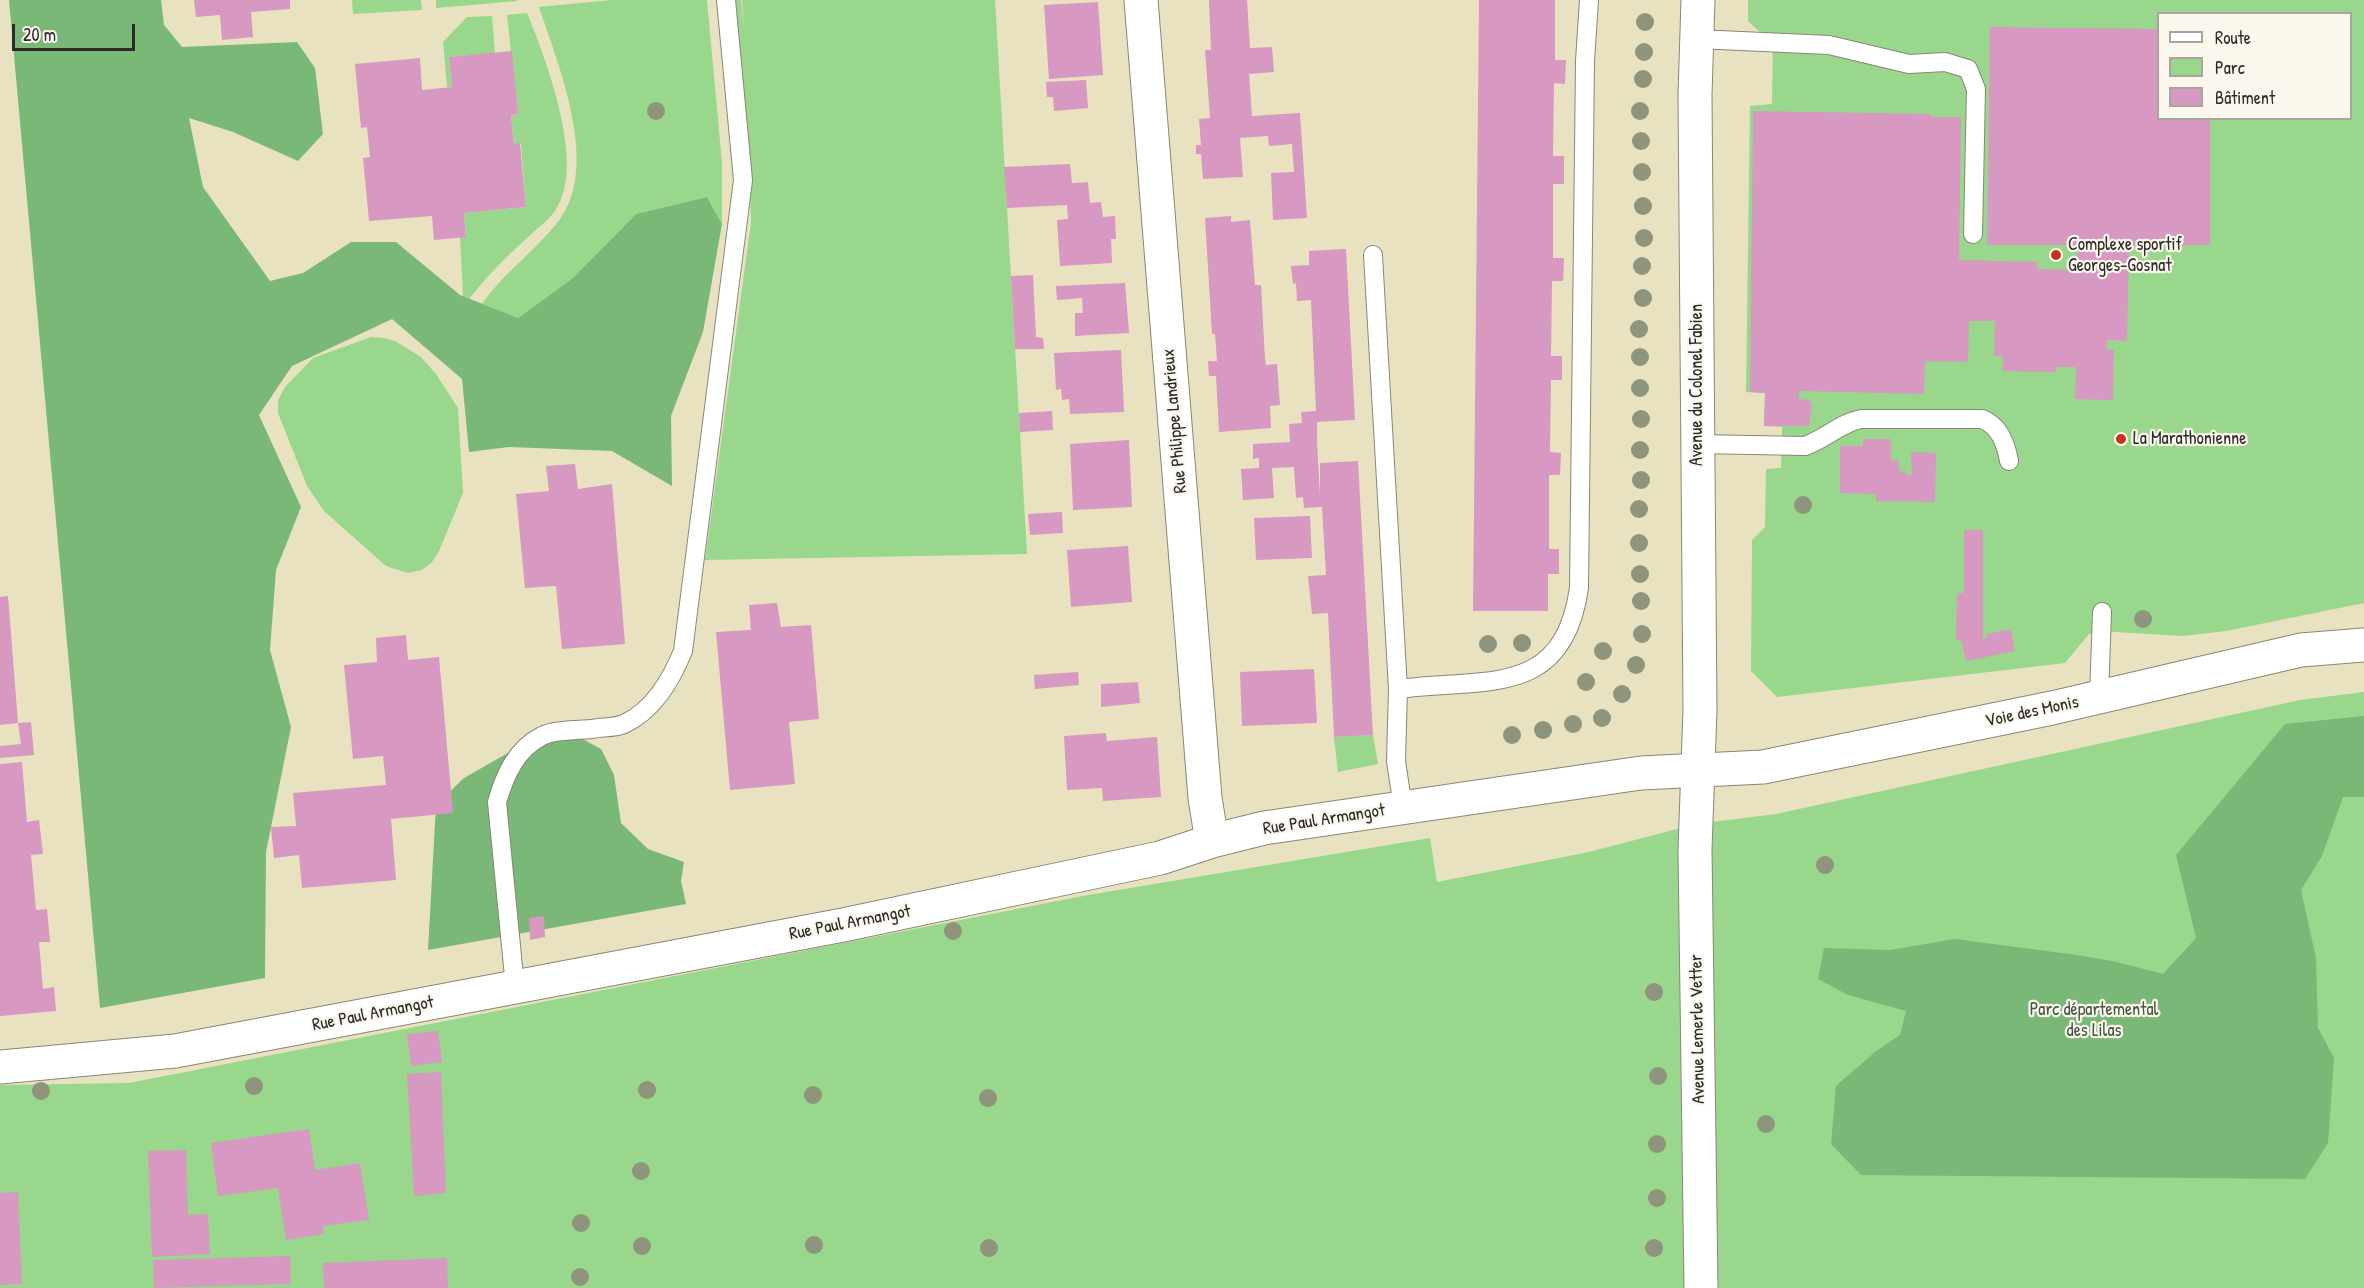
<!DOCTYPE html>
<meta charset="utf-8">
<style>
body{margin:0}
#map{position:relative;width:2364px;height:1288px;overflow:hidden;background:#e9e2c1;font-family:"Patrick Hand",sans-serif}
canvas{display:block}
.legend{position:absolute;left:2157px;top:12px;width:195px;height:108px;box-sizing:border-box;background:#fbf7ec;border:2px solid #a8a59f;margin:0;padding:8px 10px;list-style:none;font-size:18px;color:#2b2b2b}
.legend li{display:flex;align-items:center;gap:12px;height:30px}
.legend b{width:30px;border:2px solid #a8a59f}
.scale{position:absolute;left:12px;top:24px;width:123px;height:27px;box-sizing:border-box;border:3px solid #2b2b2b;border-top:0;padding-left:8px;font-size:18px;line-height:21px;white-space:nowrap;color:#2b2b2b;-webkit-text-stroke:4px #fbf7ec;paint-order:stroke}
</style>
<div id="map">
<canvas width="2364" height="1288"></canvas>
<ul class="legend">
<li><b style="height:8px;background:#fff"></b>Route</li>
<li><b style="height:16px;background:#99d78c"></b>Parc</li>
<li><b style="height:16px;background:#d798c1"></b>Bâtiment</li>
</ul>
<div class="scale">20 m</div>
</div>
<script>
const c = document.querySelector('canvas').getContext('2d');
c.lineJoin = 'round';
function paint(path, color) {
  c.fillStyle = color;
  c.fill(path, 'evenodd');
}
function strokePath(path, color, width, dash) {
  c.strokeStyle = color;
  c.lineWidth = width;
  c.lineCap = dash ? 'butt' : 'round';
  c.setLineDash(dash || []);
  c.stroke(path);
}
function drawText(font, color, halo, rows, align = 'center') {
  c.font = font + ' "Patrick Hand",sans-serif';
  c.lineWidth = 4.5;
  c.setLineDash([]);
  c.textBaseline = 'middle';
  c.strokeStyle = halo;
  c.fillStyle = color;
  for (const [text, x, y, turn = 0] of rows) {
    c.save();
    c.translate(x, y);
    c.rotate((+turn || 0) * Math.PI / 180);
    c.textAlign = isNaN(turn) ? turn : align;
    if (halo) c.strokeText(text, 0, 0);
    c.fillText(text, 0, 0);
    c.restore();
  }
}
paint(new Path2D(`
 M352,0h69l1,10 -69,4z
 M436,0h81v1l-81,7z
 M611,0h96l15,163v61l-15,-27 -71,17 -63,64 -55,40 -36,-14c22,-32 55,-54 78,-85 40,-54 -2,-155 -21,-212z
 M734,0h7l3,29 -2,-29h253l32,554 -322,6 46,-338 -2,-62z
 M1748,0h616v603l-138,28 -43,5 -68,-4 -26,2 -24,29 -288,34 -26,-26 1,-131 13,-13 1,-58 15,-1 1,-41 -18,-1 1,-33 -19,-1 4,-286 22,-2 1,-71 -13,-1 -12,-11zM2158,14h192v104h-192z
 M527,13c19,47 60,152 28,198 -7,10 -20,19 -29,28 -21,19 -40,38 -57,60l-6,-3 -3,-59 6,-1 -2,-23 62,-6 -5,-63h-7l-3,-29 7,-1 -11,-99z
 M492,16l3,37 -46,4 3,30h-5l-4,-45 24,-25z
 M371,337l13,1 11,3 26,16 15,17 22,34 5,85 -24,58 -7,11 -10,8 -14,3 -22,-7 -62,-55 -17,-25 -29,-73v-13l7,-13 28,-29z
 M2364,692v596h-2364v-203l129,-2 959,-188 342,-57 7,44 152,-30 107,-28 80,-10 524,-114z
 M1373,735l5,29 -40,8 -4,-35z`), '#99d78c');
paint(new Path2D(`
 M9,0h152l3,25 18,22 115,-5 18,26 8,66 -25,27 -65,-29 -44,-14 14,69 67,94 33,-8 48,-31h45l64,53 58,23 55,-40 63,-64 71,-17 15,27 -19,108 -32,84 1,70 -60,-35 -103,-4 -40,5 -7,-73 -70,-60 -100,47 -33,49 42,92 -25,63 -6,80 21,77 -25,125 -1,126 -165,30z
 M2364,716v81h-21l-21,59 -21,34 15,68 2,70 16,30 -6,85 -23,36 -444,-4 -30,-31 5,-58 40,-35 24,-16 6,-24 -58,-16 -30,-16 6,-31 66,2 65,-11 122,16 40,7 46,12 33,-36 -20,-83 109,-131z
 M557,725l44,24 13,26 7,48 27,26 36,13 -3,19 5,23 -258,46 8,-145 28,-27z`), '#7ab878');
paint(new Path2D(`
 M194,0h96v9l-39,3 2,25 -31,3 -2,-25 -24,2z
 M1209,0h38l3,48 22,-1 2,25 -25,2 3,42 48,-3 7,105 -34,2 -2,-47 23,-1 -2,-28 -23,2 -1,-10 -28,2 3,39 -40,2 -2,-25h-5v-9h5l-2,-26 11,-1 -5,-68h6z
 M1479,0h76v60h11l-1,24 -11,-1 -1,73h11v28h-11v74h11l-1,23h-11l-1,75h11v24h-11l-1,72 11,1 -1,22h-11v74h10v25h-11v37h-75z
 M1098,2l5,73 -54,4 -5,-74z
 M1990,27l168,2v89h52v127h-81l-2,96 -20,-1v9l7,1 -1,50 -38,-1 1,-32h-20l1,5 -54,-1v-15h-9l1,-35h-26l-1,41 -43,-1 -1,33 -125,-3v8l10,1 3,4 -3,22h-45l1,-33 -15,-1 3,-281 178,3v3h30l-2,143 78,2v7l40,1 1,-25h-91z
 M512,51l6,63 -7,1 3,29 6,-1 6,64 -62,6 2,24 -32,3 -2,-24 -63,5 -6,-63 7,-1 -3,-30 -6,1 -6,-64 65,-6 2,32 30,-3 -3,-30z
 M1086,80l2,28 -34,3 -1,-14h-6l-1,-15z
 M1070,164l2,19 16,-1 2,21 11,-1 2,15 12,-1 1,23h-5l1,24 -52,3 -3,-46 11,-1 -1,-14 -60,3 -3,-41z
 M1231,216v6l19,-2 5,65h6l4,74 1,6 11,-1 3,41 -10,1 1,22 -52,4 -3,-56h-7l-1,-15h9l-2,-27h-3l-7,-116z
 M1346,249l9,171 -38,2v19l3,55v-33l38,-2 15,274 -39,2 -6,-124 -16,1 -4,-38 18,-1 -4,-68 -18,1 -1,-11 -7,1 -2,-31 -22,1 2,30 -31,2 -2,-31 18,-1v-10l-6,1v-15l37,-2 -1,-18 13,-1 -1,-11 15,-1 -5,-111 -14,1 -1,-18 -3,1 -2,-18 18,-1v-14z
 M1033,275l3,62 7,1 1,11h-29l-4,-73z
 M1125,283l4,50 -54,3v-23h8l-1,-15 -25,2 -1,-14z
 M1121,350l3,62 -54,2 -1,-15 -7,1 -1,-11 -5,1 -2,-37z
 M1052,411l1,19 -33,2 -1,-19z
 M1863,439h28v22l8,-1v11l8,1v3h5l-1,-23 25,1 -1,49 -59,-1v-7l-36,-1v-47h23z
 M1129,440l3,67 -59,3 -3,-66z
 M575,464l3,25 34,-5 13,160 -63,5 -6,-63 -31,2 -9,-94 33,-3 -3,-25z
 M1062,512l1,21 -33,2 -2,-21z
 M1310,516l2,42 -56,2 -2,-42z
 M1964,530h19v108h4v-4l24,-5 4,22 -49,10 -5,-21h-5l1,-47h7z
 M1128,546l4,56 -61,5 -4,-57z
 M8,596l10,127 -18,2v-128z
 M777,603l4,24 30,-2 8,94 -30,3 6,62 -65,6 -14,-158 35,-2 -2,-25z
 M406,635l2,25 31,-3 14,156 -62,6 5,61 -94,8 -3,-33 -25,3 -3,-31 25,-1 -3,-33 93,-8 -3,-29 -30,3 -9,-94 33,-3 -1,-24z
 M1314,669l3,54 -75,3 -2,-54z
 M1078,672l1,13 -44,4 -1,-14z
 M1138,682l2,21 -39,4v-23z
 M31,722l3,33 -34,3v-12l21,-2 -3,-21z
 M1106,733l1,8 50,-4 4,60 -58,4 -1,-13 -35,2 -3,-54z
 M22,762l5,60 12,-2 4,34 -12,1 5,55 11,-1 3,33h-11l4,47 11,-2 2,24 -56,5v-252z
 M544,916l1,21 -15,3 -1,-22z
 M438,1031l4,31 -31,4 -4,-32z
 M441,1072l5,121 -32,3 -7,-122z
 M309,1129l6,41 45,-7 9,57 -46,6 1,8 -38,6 -8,-52 -60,8 -7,-53z
 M186,1150l2,65 20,-1 2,40 -58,3 -4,-106z
 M18,1192l4,92 -22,1v-92z
 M290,1256l1,28 -137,4 -1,-28z
 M447,1258l1,30h-124l-1,-25z`), '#d798c1');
const lane = new Path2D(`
 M1697,39l132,6 80,19 36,-2 23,7 8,20 -3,145
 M1373,255l25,434 -2,72 7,47
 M1697,444l108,2c20,-7 36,-23 56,-27h121c18,7 24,25 27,42
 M1398,689c86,-12 165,11 181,-101l6,-527 4,-61
 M2099,697l3,-85
 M515,987l-18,-185c8,-27 19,-53 45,-66 11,-6 37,-6 50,-7 10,-2 23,-1 32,-5 30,-14 47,-44 59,-73l60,-471 -17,-180`);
const street = new Path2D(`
 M1141,0l64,798 7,43
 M0,1067l175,-16 266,-50 402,-76 317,-67 52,-17 52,-13 377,-55 122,-6 289,-59 249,-58 63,-5`);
const secondary = new Path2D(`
 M1698,0l-3,95 5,615 -5,139 6,439`);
strokePath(lane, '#8a8676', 20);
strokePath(street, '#8a8676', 35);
strokePath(secondary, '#8a8676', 35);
strokePath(lane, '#fff', 18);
strokePath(street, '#fff', 33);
strokePath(secondary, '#fff', 33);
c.fillStyle = '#8f957c';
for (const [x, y] of [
 [1645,22],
 [1644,52],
 [1643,79],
 [656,111],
 [1640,111],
 [1641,141],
 [1642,172],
 [1643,206],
 [1644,238],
 [1642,266],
 [1643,298],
 [1639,329],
 [1640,357],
 [1640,388],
 [1641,419],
 [1640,450],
 [1641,480],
 [1803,505],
 [1639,509],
 [1639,543],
 [1640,574],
 [1641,601],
 [2143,619],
 [1642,634],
 [1522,643],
 [1488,644],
 [1603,651],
 [1636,665],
 [1586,682],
 [1622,694],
 [1602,718],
 [1573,724],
 [1543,730],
 [1512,735],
 [1825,865],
 [953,931],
 [1654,992],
 [1658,1076],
 [254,1086],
 [647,1090],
 [41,1091],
 [813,1095],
 [988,1098],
 [1766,1124],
 [1657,1144],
 [641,1171],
 [1657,1198],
 [581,1223],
 [814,1245],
 [642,1246],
 [989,1248],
 [1654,1248],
 [580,1277]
]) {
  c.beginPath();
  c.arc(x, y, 9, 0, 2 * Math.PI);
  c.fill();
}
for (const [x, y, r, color] of [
 [2056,255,6,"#c8321e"],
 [2121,439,6,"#c8321e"]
]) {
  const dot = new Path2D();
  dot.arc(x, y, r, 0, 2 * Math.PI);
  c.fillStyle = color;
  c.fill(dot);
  strokePath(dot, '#fbf7ec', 2);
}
drawText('18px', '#2b2b2b', '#fbf7ec', [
 ["Complexe sportif",2068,245],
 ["Georges-Gosnat",2068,266],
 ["La Marathonienne",2133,439]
], 'left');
drawText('18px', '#2b2b2b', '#fbf7ec', [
 ["Avenue du Colonel Fabien",1697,385,-90],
 ["Rue Philippe Landrieux",1175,421,-95],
 ["Voie des Monis",2032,712,-12],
 ["Rue Paul Armangot",1324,820,-9],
 ["Rue Paul Armangot",850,923,-11],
 ["Rue Paul Armangot",373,1014,-11],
 ["Avenue Lemerle Vetter",1698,1029,-91]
]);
drawText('18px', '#465643', '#fbf7ec', [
 ["Parc départemental",2094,1010],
 ["des Lilas",2094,1031]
]);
</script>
